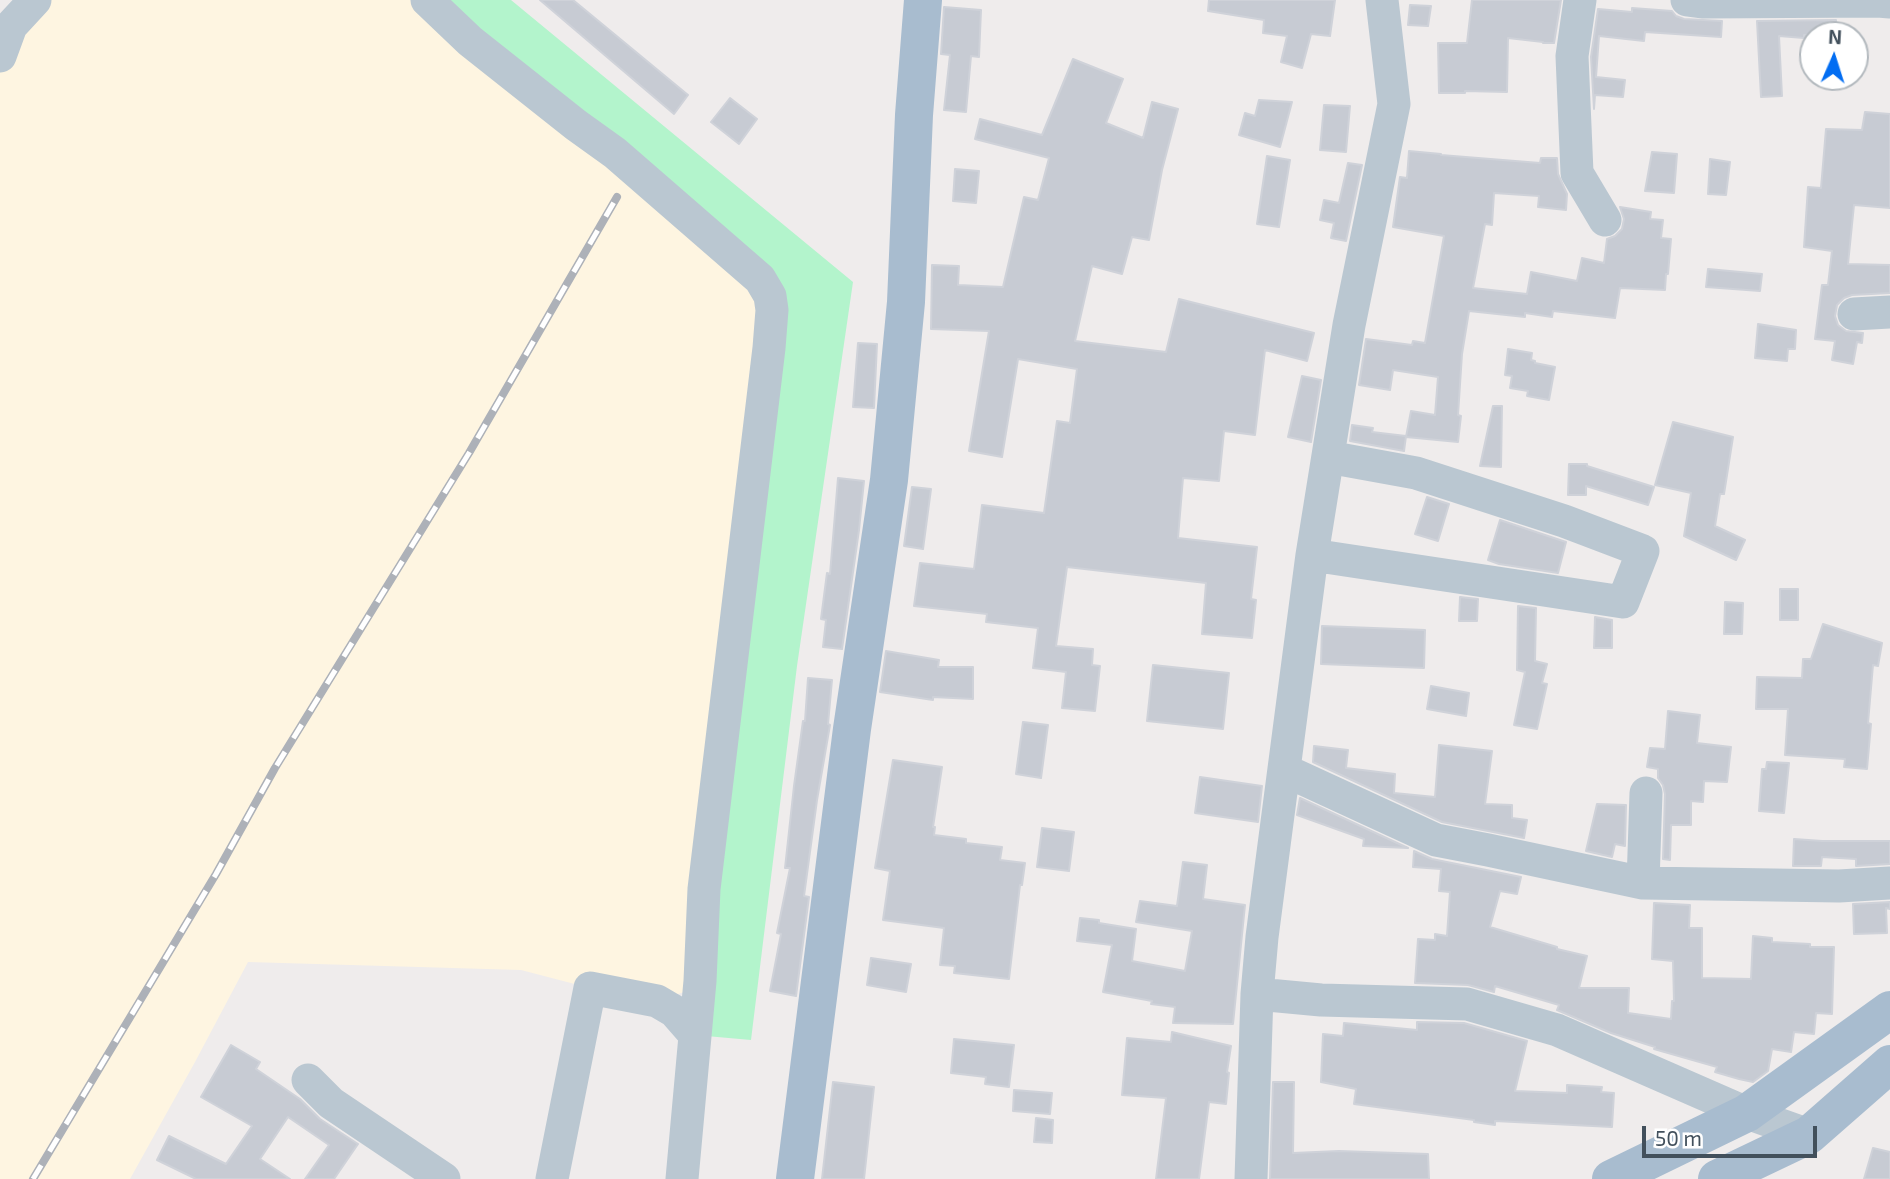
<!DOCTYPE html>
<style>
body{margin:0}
#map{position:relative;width:1890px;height:1179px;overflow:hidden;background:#efecec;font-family:"Exo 2",sans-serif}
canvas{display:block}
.north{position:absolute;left:1799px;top:21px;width:70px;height:70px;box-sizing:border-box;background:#fff;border:2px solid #b3b9be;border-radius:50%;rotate:3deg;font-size:19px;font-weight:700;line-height:28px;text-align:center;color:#42505c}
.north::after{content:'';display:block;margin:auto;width:24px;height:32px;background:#026df2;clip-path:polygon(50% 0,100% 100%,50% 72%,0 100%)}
.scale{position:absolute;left:1642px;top:1126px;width:175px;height:32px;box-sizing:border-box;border:4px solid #42505c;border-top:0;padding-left:9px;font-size:21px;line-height:24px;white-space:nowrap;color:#42505c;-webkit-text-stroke:5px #fff;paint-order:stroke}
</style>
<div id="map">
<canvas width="1890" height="1179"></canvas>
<div class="north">N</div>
<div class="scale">50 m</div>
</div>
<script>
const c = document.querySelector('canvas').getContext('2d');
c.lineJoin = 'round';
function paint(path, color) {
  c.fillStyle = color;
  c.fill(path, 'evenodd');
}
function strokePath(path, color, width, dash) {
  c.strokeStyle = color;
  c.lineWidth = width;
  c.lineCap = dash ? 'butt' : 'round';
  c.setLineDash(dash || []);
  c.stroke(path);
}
paint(new Path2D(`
 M35,0h392l333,279 -76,713 -27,9 -67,-13 -69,-18 -273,-8 -53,100 -65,117h-130v-1123z`), '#fef5e1');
paint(new Path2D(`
 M427,0h84l342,282 -56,384 -46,374 -56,-5 77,-725z`), '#b3f4cc');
const building = new Path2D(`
 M540,0h33l115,95 -14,19z
 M1209,0h126l-5,36 -19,-2 -9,34 -21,-6 6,-26 -24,-3 1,-13 -56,-9z
 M1472,0h89l-7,43h-11v-1l-35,-4 -1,54 -42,-1v2h-26l-1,-50h29z
 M1410,5l21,1 -3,20 -20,-1z
 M944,7l37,3 -2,47 -8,-1 -5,56 -22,-2 6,-55 -9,-1z
 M1632,8l40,3 4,5 8,3 38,2 -1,16 -76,-5 -1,9 -45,-5 -3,41 29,3 -2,17 -28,-2 -1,14 -3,-52 7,-48 34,3z
 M1836,20l-1,15h-31v3l-25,-2 3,60 -21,1 -4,-76z
 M1073,59l50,20 -17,44 37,15 9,-36 26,7 -16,61 -13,70 -17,-3 -10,37 -30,-8 -17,75 91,11 13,-53 135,34 -7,28 -42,-11 -10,85 -31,-4 -5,50 -36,-3 -5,60 79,9 -6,52 5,1 -4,38 -50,-4 4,-51 -139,-16 -11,79 37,3 -1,16 8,1 -5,45 -33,-3 4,-36 -33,-4 5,-40 -52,-6 1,-8 -73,-8 6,-43 54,6 8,-64 62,8 13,-92 13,2 7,-54 -59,-10 -16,98 -33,-6 20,-120 -58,-2 1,-64 27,1 -1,19 45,2 21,-90 14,3 11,-42 -74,-19 5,-20 62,16z
 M730,98l27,21 -18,25 -28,-22z
 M1259,100l33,2 -12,45 -41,-12 6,-22 10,3z
 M1324,105l26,1 -4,46 -26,-2z
 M1865,112l25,2v94l-36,-3 -6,59 42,1v28l-38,2 -8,3 -7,7 -2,11 3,9 8,6 17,2 -1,10 -5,-1 -4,22 -21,-4 3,-19 -20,-2 7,-54h6l4,-34 -28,-4 4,-60 13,1 5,-59 36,1z
 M1409,151l32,3v1l99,8 1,-5h16l1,16 9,20 -1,16 -28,-3 1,-11 -45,-3 -2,32 -7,-1 -12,64 54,6 4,-22 46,9 5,-23 22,5 3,-24 8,-3 7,-7 2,-10 -4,-12 31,5 -1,7 13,1 -2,18 10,1 -3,35h-2l-1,16 -45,-2 -5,30 -62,-7 -1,6 -27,-4v4l-56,-6 -7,43 -4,61 3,1 -3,26 -52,-5 5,-26 24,4 3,-38 -45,-7 -3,20 -31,-5 7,-46 46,6 1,-4 12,2 19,-107 -51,-9 7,-50 7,1z
 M1652,152l25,2 -3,39 -29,-2z
 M1267,156l23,4 -11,67 -22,-3z
 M1710,159l20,3 -4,33 -18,-1z
 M1348,163l14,2 -16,76 -15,-3 3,-15 -14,-3 4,-20 15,3z
 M955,169l24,2 -3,32 -23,-2z
 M1708,269l54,5 -2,17 -54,-4z
 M1758,324l38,6 -1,19h-7l-1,12 -32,-3z
 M858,343l19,1 -3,64 -21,-1z
 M1508,349l24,4 -1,7 4,1v2l20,4 -6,33 -22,-4 1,-5 -18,-3 2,-12 -7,-1z
 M1302,376l19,4 -10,62 -23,-5z
 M1493,406h9l-1,61 -21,-1z
 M1673,422l60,15 -9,57h-4l-5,32 30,14 -9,20 -52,-24 7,-43 -36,-8z
 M1352,425l21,3 -1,4 34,4 -2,15 -54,-10z
 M1569,464h18v2l67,21 -6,18 -62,-19v9h-18z
 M838,478l26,3 -5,49 -17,119 -19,-2 3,-27 -5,-1 6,-46 3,1z
 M912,487l19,2 -8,60 -19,-3z
 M1427,497l22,7 -11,37 -23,-7z
 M1500,520l66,22 -8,31 -59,-9 -11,-4z
 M1780,589h18v31h-18z
 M1460,597l18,2 -1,22h-18z
 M1725,602l18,1 -1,31h-18z
 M1518,606l18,2 -1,53 12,3 -5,19 5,1 -10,45 -23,-4 11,-53 -8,-2z
 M1595,617l17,3v28h-18z
 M1823,624l59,19 -4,23 -5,-1 -5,58 3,1 -4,45 -23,-2 1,-8 -60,-4 3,-46h-32l1,-32 45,1 1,-19h8z
 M1322,626l103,4 -1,38 -103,-4z
 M886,651l53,9 -1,7h35v32l-40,-2v3l-53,-8z
 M1153,665l76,8 -6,56 -76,-8z
 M808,678l24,2 -4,44 2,1 -13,75 -13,96 5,1 -13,99 -26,-5 11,-57 -4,-1 13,-65h-5l9,-82 9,-65h2z
 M1431,686l38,7 -3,23 -39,-7z
 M1668,711l32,4 -3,28 34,4 -4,35 -23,-1 -1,21 -12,-1v24h-20l-1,35 -7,-1 2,-65 -2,-9 -5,-7v-9l-11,-2 3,-19 15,1z
 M1023,722l25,3 -7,53 -25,-4z
 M1439,745l53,6 -7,53 27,1v13l15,2 -3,18 -82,-16 -129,-60 1,-16 34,4 -2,18 49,6 -1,19 41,4z
 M893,760l49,7 -9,60h2l-1,8 32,4v4l36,4 -2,13 25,3 -3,22h-2l-11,94 -55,-6 1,-7 -15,-1 4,-37 -61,-8 7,-49 -15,-3z
 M1767,762l22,1 -5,50 -25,-2 3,-42h4z
 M1200,777l62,9 -4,36 -63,-9z
 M1300,798l108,50 -45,-2 1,-7 -67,-24z
 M1597,804l29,1 -1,41 -10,-2 -3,13 -26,-6z
 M1042,828l32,4 -5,39 -32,-4z
 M1794,839l28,2h68v23l-34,2v-7l-34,-2 -1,9h-28z
 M1414,851l18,8 89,18 -4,17 -17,-3 -10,36 67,20v2l30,7 -8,32h50l-1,25 43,6 1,-18h2l-1,-40 -21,-2 2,-56 36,2 -1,23h13v50l49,1 2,-43 19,2v4l38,2v3h24l-2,67 -16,-1 -2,21 -20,-2 -3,20 -19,-3 -4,22 -15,11 -14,-3 -24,-7 2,-5 -63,-18 1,-2 -44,-14 -54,-23 2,-5 -64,-19 -1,6 -26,-7 -53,-2 3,-44 17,1v-6l12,2 3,-44 -11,-1 2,-22 -28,-2z
 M1183,862l24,3 -4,34 42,6 -12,119 -60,-1 2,-16 -24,-3 1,-3 -49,-9 9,-47 -35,-4 3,-23 19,2v3l37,6 -4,32 53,10 7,-40 -56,-9 4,-21 37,5z
 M1890,902v7l-4,-1 1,25 -33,1 -1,-30z
 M871,958l40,6 -5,28 -39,-7z
 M1417,1022l47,1 63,18 -12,50 52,2v-8l35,2 -1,5 13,1 -2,34 -117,-6v4l-21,-3v-2l-120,-16 2,-15 -35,-7 2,-48 20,2 1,-13 73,7z
 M1172,1032l59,14 -4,26 2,1 -3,31 -17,-2 -10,77h-43l10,-81 -44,-3 5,-57 44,4z
 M954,1039l60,6 -5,42 -24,-3 1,-7 -35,-4z
 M231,1045l29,17 -4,7 44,30 20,20 38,25 -24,35h-29l24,-34 -41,-28 -28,42 30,20h-94l-39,-19 12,-24 57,28 26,-38 -51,-29z
 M833,1082l41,5 -10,92h-42z
 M1273,1082h21l-1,71 46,-2 89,3 1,25h-159z
 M1014,1090l38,3 -2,21 -37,-3z
 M1036,1118l17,2 -1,23 -18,-1z
 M1873,1148l17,4v27h-26z`);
paint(building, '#c7cbd3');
strokePath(building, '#cfd2d9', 2);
strokePath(new Path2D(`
 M427,0l43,41 106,84 39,28 145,126 10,17 2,14 -3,38 -65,541 -4,92 -18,198
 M1580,0l-8,56 5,117 28,47
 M1687,0l15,2 176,-1 12,1
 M0,56l11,-30 24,-26
 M1854,314l36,-2
 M1312,555l311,47 20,-51 -79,-30 -148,-48 -88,-16
 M1284,770l152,70 52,10 155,33 196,3 51,-3
 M1643,883l3,-90
 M1257,994l64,6 146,4 90,26 190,83 62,22
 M308,1080l23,23 113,76
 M552,1179l38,-191 67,13 17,10 21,24
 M1251,1179l6,-185 5,-57 50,-382 37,-230 45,-221 -12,-104`), '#bac7d1', 33);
strokePath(new Path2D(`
 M795,1179l57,-450 37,-249 17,-178 8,-187 9,-115
 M1611,1179l136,-66 143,-103
 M1717,1179l92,-44 81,-71`), '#a8bccf', 38);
const rail = new Path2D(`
 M33,1179l183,-305 59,-106 194,-315 148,-256`);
strokePath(rail, '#adb1b8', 8);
strokePath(rail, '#fff', 5, [16]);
</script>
